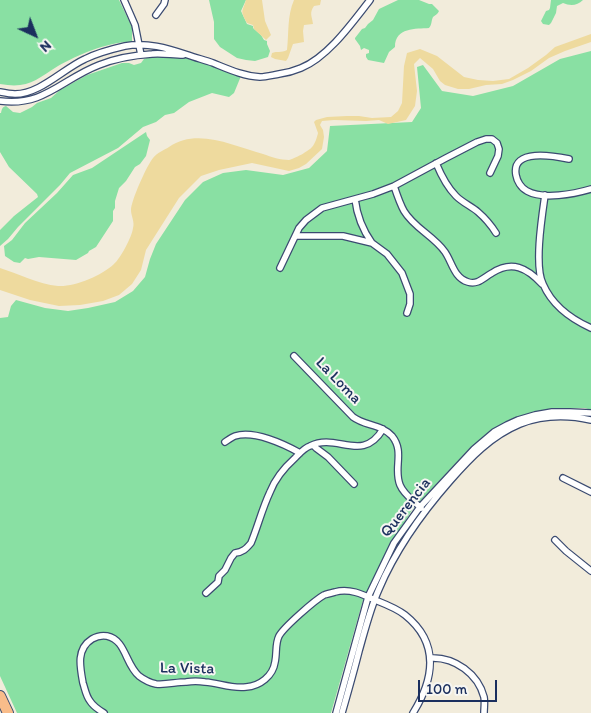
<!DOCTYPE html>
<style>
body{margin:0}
#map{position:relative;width:591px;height:713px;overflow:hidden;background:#f2ecdb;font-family:Itim,sans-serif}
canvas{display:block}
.north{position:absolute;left:10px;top:10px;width:50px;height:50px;-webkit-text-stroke:4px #f6f6f2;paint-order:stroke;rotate:137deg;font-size:14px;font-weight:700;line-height:20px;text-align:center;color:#1b2f5e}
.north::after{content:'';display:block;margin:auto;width:18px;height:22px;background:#1b2f5e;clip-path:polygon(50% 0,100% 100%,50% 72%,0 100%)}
.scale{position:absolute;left:418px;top:680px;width:79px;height:22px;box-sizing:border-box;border:2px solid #1b2f5e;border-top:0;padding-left:6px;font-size:15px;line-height:18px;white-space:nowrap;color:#1b2f5e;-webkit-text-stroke:4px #f6f6f2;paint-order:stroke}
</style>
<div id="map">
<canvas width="591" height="713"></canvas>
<div class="north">N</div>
<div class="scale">100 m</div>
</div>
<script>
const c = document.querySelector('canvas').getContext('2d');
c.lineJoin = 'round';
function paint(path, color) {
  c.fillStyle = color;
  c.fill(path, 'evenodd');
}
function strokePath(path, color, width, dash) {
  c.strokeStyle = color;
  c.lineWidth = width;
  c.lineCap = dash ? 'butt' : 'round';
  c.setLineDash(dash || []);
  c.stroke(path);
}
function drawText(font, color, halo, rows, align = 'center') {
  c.font = font + ' Itim,sans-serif';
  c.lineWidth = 4;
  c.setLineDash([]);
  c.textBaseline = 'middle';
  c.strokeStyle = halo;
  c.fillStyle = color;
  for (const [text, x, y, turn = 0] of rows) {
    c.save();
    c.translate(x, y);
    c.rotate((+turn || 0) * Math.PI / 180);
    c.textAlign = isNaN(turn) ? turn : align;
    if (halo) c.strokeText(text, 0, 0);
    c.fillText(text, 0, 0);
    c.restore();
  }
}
paint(new Path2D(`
 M0,0h119l13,27v15c-22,-1 -55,13 -74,24 -22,14 -30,23 -58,18z
 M209,0h37l-5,11 6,13 6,2v2l8,7 3,5 3,1v3l3,7 -2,6 -13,4 -9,-1 -9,-2 -17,-11 -6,-8v-17z
 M398,0h21l10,4h3l7,7c-1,3 -4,4 -6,6 -2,4 -1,8 -4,11 -13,1 -34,-1 -34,19l-6,5 -5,11 -16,-3 -2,-3v-3l3,-1v-3l-5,-2 -3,2 -1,-4 -5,-7v-1l7,-9 3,-1 3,-4 5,-4 6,-11z
 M551,0h32c-6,6 -13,6 -20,3l-6,3 -1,7 -5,10 -2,2 -6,-1 -2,-3 5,-10 3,-1 1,-2z
 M591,51v359l-6,-2 -34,1 -36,9 -23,13 -22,17 -58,62 -27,44 -22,46 -32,113h-314l-17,-37v-358l8,-1 3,-11 5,-6 29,8 23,3 20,-3 27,-6 18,-11 12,-14 5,-18 6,-15 29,-44 18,-18 20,-9 23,-3 37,5 26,-7 18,-17 3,-25 82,-4 9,-14 -4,-41 6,-2 19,26 31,5 40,-10 47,-27z
 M149,57h30l13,1 49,18 -7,17 -5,4 -17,-4 -23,9 -15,11 -9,2 -9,7 -13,5 -25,21 -48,25 -10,12 -42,42 -10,12 -8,7v-16l14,-14 24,-19 -1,-3 -28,-27 -9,-15v-39h1c1,-4 1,-6 5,-7l7,6 7,1 12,-6 5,-4 14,-5 9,-8 27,-15 35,-12h7l5,2 7,-2 3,-4z
 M146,132l1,4 3,4 -4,16 -6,8 -5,3 -9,14 -7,7 -4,13v7l-2,3v10l-17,26 -7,4 -1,2 -12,7 -37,-3 -11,2 -3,-1 -5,5 -6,-1 -9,-6 -1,-10 8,-6 13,-17 32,-30 16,-18 19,-7z`), '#89e0a3');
paint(new Path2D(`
 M246,0h16l3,21 6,14 -5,5 -12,-11 -1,-4 -6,-2c-7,-13 -5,-10 -1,-23z
 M294,0h27l-1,5 -6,1c-5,7 -2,10 -1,18l-9,1 -1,6 1,11 -11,2 -5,14 -2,3 -11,-2 -4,-2 1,-4c5,-2 9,0 15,-3 2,-17 0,-34 7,-50z
 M591,34v8l-26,9 -16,7 -18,13 -18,9 -11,4 -16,1 -17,4h-11l-13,-4 -5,-4 -7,-12 -13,-11 -6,6 3,27 -2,15 -9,14 -18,4 -9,-4 -13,1 -32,-1 -12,1 -2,4 3,5 1,7 -2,12 -16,15 -7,4 -10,3 -37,-8 -33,7 -18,6 -22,22 -33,52 -5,20 -9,14 -13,11 -16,6 -23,4 -21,1 -29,-6 -30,-10v-22c19,6 38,16 58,18 17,1 43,-10 56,-22 6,-5 18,-27 19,-36 2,-6 -2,-12 -2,-18 0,-9 16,-45 22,-52 4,-5 11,-8 16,-11 28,-20 65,-1 94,7 8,3 18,6 26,6 5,-1 20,-9 23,-13 3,-3 5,-10 6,-14l-4,-11 2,-2 11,-3 20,-1h12l13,2 19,-1 7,-6 4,-8 2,-37 3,-13 13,-4 17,7 27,21 14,3 15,1 16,-2 19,-11 18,-13 9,-8z`), '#eeda9e');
const street = new Path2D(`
 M124,0l11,25 6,30
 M156,15l8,-11 1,-4
 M0,92c5,1 10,2 15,2 25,0 48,-25 70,-35 12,-6 27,-10 40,-13 22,-4 42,2 63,9 8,3 17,5 25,8 15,6 30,13 47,14 6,0 13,-2 19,-3 7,-1 15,-3 22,-6 27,-11 51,-45 69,-68
 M0,101c44,6 62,-22 99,-36 15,-6 37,-10 53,-11 10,-1 20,1 31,1
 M569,159c-15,-3 -58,-11 -53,16 1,6 5,13 11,16 16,9 47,3 64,-2
 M436,163c5,12 11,24 20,33 7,7 15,10 22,16 7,6 13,13 18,21
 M394,186c3,9 6,18 10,25 10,17 30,25 41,41 7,10 9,26 23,30 10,3 15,-4 24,-9 20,-13 35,-5 50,11
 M545,195c-3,21 -11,71 -2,89 9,21 28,35 48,44
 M355,199c2,17 7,30 17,44
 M296,236h47l29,7 15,11 15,19 8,21v10l-3,9
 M280,268l19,-40 7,-8 16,-12 51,-14 21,-8 52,-28 31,-16 9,-3h6l5,4 2,6 -1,7 -8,17
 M294,356l59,61c12,9 28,7 39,19 13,16 1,32 8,49 4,10 14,16 21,23
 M225,442c3,-2 7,-5 10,-6 19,-6 49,8 65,17
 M313,445l3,3 12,9 26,27
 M563,478l28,14
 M555,540l11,11 25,20
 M206,593l12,-11 1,-6 6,-6 6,-12 4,-5c8,-1 11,-4 16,-10 7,-17 11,-34 19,-51 5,-13 15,-25 25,-34 4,-4 9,-10 15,-12 27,-14 52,18 73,-17
 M431,658c24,-1 47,16 53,39 1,5 0,11 0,16
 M104,713c-5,-3 -11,-7 -14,-12 -4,-5 -5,-12 -7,-18 -3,-16 -7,-34 9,-44 5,-3 9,-4 15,-3 19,4 18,28 32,40 4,3 12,7 17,8 11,1 20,-2 30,-2 6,-1 13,-1 19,0 14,1 27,7 41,5 14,-1 27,-11 29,-25 2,-9 0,-18 4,-26 5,-9 36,-36 45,-41 3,-1 7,-2 11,-3 14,-4 27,2 40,8 10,4 21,8 30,15 35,28 29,64 8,98
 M336,713l32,-116 26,-54 26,-36 54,-58 20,-17 13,-7 11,-5 17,-5 17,-3h18l21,1
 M342,713c6,-21 12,-42 17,-62 6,-21 11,-42 20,-62 17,-40 42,-75 71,-108 20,-23 41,-45 70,-57 23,-9 48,-9 71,-4`);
const highway = new Path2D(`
 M0,696l8,17`);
strokePath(street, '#3b4b71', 8);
strokePath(highway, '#3b4b71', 12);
strokePath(street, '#fff', 5.5);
strokePath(highway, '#f9bc8a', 10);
drawText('16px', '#1b2f5e', '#f6f6f2', [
 ["La Loma",338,381,46],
 ["Querencia",406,508,-52],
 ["La Vista",187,669,1]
]);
</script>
